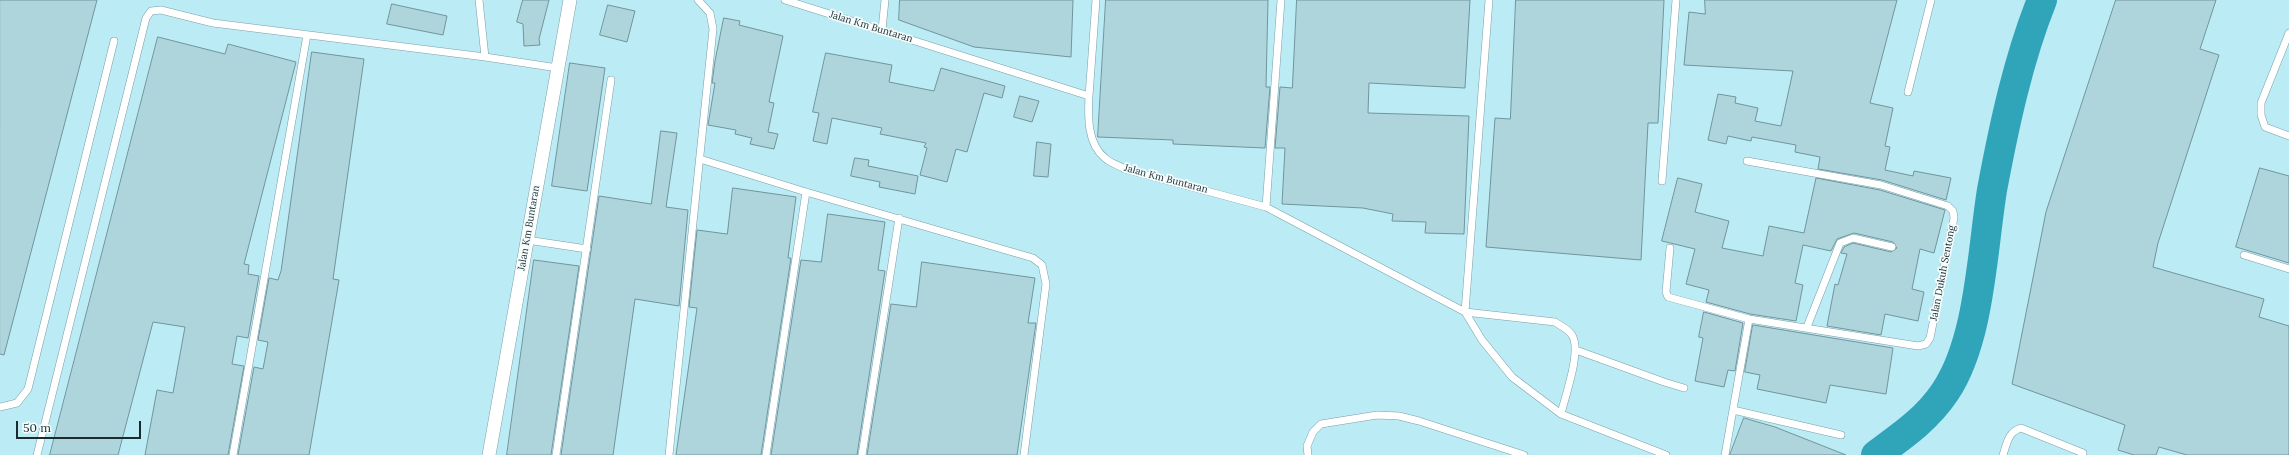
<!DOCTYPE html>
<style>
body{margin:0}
#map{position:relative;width:2289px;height:455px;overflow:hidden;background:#cef5fc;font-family:Lora,serif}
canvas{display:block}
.scale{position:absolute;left:16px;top:421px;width:125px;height:18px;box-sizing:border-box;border:2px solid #1b2a2d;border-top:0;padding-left:5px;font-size:12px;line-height:14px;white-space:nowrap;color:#1b2a2d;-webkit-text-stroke:3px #f4fcfd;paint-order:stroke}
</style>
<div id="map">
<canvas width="2289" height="455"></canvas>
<div class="scale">50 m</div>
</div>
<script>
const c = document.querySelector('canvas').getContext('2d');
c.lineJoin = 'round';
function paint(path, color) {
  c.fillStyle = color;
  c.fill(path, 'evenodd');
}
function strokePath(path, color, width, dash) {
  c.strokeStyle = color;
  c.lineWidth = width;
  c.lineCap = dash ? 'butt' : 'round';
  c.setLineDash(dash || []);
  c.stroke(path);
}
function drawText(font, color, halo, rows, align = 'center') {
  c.font = font + ' Lora,serif';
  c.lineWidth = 3.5;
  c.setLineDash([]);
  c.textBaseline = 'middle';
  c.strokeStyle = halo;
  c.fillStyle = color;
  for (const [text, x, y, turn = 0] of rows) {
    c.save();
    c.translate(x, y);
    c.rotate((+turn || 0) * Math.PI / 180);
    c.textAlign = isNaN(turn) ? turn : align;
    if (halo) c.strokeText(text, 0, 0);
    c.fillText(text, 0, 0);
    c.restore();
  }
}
paint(new Path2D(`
 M0,0h2289v455h-2289z`), '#bbebf5');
strokePath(new Path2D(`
 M1876,455c26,-19 51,-36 69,-63 35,-52 37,-140 47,-202 12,-64 26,-130 50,-190`), '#30a4b8', 30);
const building = new Path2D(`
 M0,0h97l-93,355 -4,-1z
 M523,0h26l-10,39 1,6 -16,1 -1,-22 -6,-2z
 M900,0h173l-2,57 -97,-10 -75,-27z
 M1106,0h162l-2,87h4l-5,61 -92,-4v-4l-75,-3z
 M1297,0h173l-5,88 -96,-5 -1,30 101,3 -5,118 -39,-1 1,-11 -34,-1 1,-7 -30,-6 -81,-4 3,-56h-10l5,-61 12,1z
 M1516,0h148l-6,123h-10l-7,137 -155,-13 9,-129 15,1z
 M1705,0h192l-27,103 23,5 -8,38 5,1 -5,23 28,6 1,-5 37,7 -5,22 -64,-20 -64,-11 2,-12 -25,-5 1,-7 -44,-8 -1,4 -23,-5 -2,8 -18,-4 10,-46 18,3 -1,6 23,5 -3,13 26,5 12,-55 -109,-6 5,-53 16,2z
 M2116,0h100l-16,49 19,6 -61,188 -5,24 111,32 -5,18 30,9v129h-102l-28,-8 -3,8h-22l-16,-5 7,-25 -113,-41 34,-172z
 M392,4l55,12 -4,19 -56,-11z
 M608,5l27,6 -8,31 -27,-7z
 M724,18l16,3 -1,4 44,11 -14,66 5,1 -6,29 10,2 -4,15 -24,-5 2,-6 -17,-4 1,-4 -28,-5 7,-42h-3l3,-22z
 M158,37l67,17 3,-10 68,18 -52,202 5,1 -1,9 11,2 -11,62 -11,-2 -5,28 12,2 -16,89h-83l12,-65 16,3 12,-66 -32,-5 -35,133h-68z
 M312,52l52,7 -31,220 6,1 -30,175h-71l16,-88 9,2 5,-27 -10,-2 11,-62 9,2 3,-9z
 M826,53l66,12 -3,17 45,9 7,-23 64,18 -3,12 -18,-5 -17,59 -11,-3 -9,33 -27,-7 7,-27 -3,-1 2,-4 -46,-9 2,-6 -50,-10 -5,26 -14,-3 6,-28 -6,-1z
 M570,63l35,5 -18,123 -35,-5z
 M1020,96l19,5 -7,21 -18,-5z
 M661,131l16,2 -11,74 22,3 -9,96 -44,-7 -22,156h-52l38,-259 52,8z
 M1037,142l14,2 -3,33 -14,-1z
 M855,158l14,2 -1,6 50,10 -3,18 -36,-7 1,-5 -29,-6z
 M2260,168l29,8v87l-53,-16z
 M1678,178l24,6 -7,28 34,9 -7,27 41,8 6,-30 35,7 12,-55 64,12 65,20 -11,43 -14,-4 -8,40 12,3 -6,29 -33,-7 -4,21 -54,-9 8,-42 3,1 9,-31 -6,-1 3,-6 9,-4 38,9 6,-4 -4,-6 -39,-9 -17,6 -6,12 -28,-6 -8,38 8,2 -7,36 -46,-7 -44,-12 3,-12 -23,-6 9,-35 -33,-8z
 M733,188l63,9 -8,61h3l-30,197h-85l21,-147 -8,-1 8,-77 30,4z
 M828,214l57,8 -7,48 7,1 -28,184h-86l30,-195 20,2z
 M534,260l45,6 -28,189h-44z
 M922,262l113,16 -7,45h8l-19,132h-150l24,-151 25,3z
 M1704,312l39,11 -8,48 -7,-1 -4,17 -29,-6 8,-43 -4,-1z
 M1753,325l140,23 -7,46 -56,-9 -4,18 -69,-14 3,-14 -15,-3z
 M1744,418l31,9 71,28h-116z`);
paint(building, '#afd5dc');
strokePath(building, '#71959c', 1);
const service = new Path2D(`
 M479,0l6,57
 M785,0l304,96c-1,20 -2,48 16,62 5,5 13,7 20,11l141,38 199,105 17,28 30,37 49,37
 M1489,0l-24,312 90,10c6,4 13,7 17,13 10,16 -7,61 -11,79l105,41
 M882,30l3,-30
 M2289,33l-28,70v12l4,12 24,9
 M1908,92l23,-92
 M1089,96l7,-96
 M700,159l106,33 227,66 9,7 4,19 -22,171
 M1747,161l134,24 67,21 5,5 1,7 -24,120 -4,6 -8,2 -169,-27
 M1662,181l14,-181
 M1266,207l15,-207
 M527,240l60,9
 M1670,248l-4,44 2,5 81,22 -24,136
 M2244,255l45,14
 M1807,327l33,-84 13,-5 39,9
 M1576,350l88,32 20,6
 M0,407l17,-4 11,-14 86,-348
 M1733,410l108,25
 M37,455l109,-437 5,-7 10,-1 52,13 272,34 73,11
 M233,455l74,-420
 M556,455l55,-375
 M669,455l44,-426 -3,-16 -12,-13
 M766,455l40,-263
 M862,455l37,-237
 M1308,455l-1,-9 6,-14 8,-8 56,-9 22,1 20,5 105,34
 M2003,455c4,-12 5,-23 18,-27l62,25`);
const minor = new Path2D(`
 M489,455l81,-455`);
strokePath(service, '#7b9fa6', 8);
strokePath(minor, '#7b9fa6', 14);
strokePath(service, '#fff', 7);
strokePath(minor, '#fff', 13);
drawText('10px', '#1b2a2d', '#f4fcfd', [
 ["Jalan Km Buntaran",871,27,17],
 ["Jalan Km Buntaran",1166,179,15],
 ["Jalan Km Buntaran",529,228,-80],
 ["Jalan Dukuh Sentong",1943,273,-79]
]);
</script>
